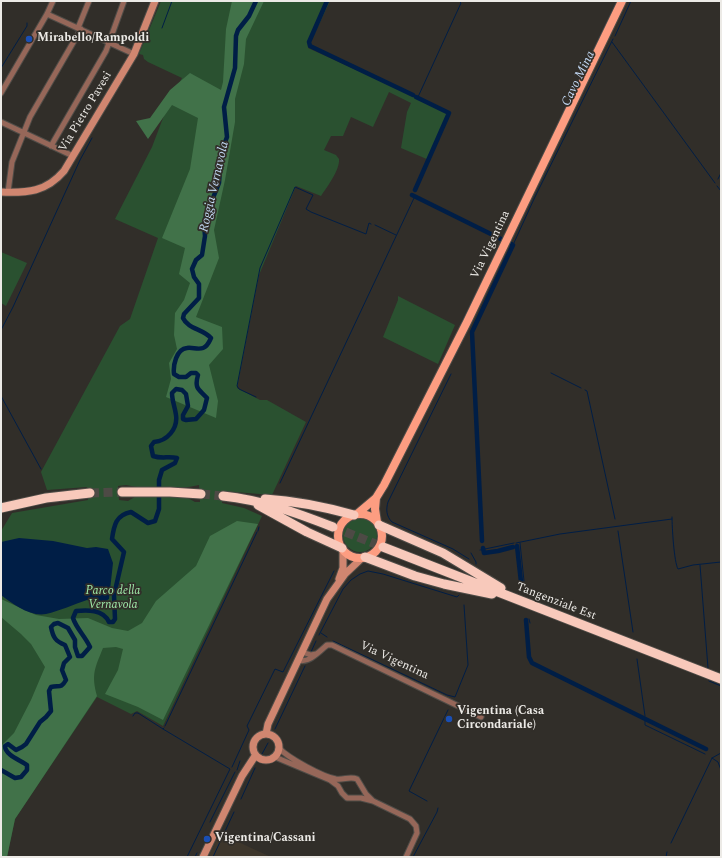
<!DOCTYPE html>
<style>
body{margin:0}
#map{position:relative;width:722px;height:858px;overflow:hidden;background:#312e29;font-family:Spectral,serif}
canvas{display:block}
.frame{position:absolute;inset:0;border:2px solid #eceae6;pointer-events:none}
</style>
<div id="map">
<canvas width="722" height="858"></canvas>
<div class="frame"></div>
</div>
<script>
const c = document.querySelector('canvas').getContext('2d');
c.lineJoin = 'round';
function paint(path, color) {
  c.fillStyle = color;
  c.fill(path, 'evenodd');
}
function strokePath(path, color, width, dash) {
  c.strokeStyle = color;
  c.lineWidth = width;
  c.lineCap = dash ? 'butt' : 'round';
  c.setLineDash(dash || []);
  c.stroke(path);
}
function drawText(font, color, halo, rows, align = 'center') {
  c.font = font + ' Spectral,serif';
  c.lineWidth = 3.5;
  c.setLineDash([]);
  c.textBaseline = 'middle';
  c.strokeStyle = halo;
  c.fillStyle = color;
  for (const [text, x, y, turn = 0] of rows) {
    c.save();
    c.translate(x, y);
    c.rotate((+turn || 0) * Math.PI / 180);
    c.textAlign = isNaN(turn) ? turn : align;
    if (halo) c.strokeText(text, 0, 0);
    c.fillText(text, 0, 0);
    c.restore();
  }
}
paint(new Path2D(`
 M220,833l29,14 22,10h-63z`), '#3d362b');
paint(new Path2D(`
 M161,1h169l-22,47 143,65 -22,47 -28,-12 6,-36 4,-9 -22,-11 -16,35 -22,-10 -8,19h-12l-7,14 12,5 3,4c1,11 -12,28 -18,37l-25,-10 -37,89 -22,113 23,12h7l39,22 -34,73 -49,-4 -1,12 22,5 18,8 -99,210 -26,-15 -6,3 -34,-17 -82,122 -8,38h-6v-326l11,-18 76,-13 -1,-13 -40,3 -6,-18 79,-146 10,-7 28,-81 -43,-19 37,-72 19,-50 11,-19 -34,-16 -4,-3 -1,-4 -4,-1zM126,485c24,5 50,5 73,0l1,17h-5l-11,-6 -46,-1 -10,6 -9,-1 -1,-14z
 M1,252l26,11 -21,43 -5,-3z
 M398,296l57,29 -17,39 -55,-27 15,-37z
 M343 535a17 17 0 1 1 34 0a17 17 0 1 1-34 0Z`), '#2a5130');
paint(new Path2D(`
 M232,1h32l-18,38 -2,25 -9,35v23l-10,58 -11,50 5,28 -23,59 26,10 1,22 -14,16 9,36 -2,17 -50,-21 5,-18 -2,-16 8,-14 -3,-14 1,-22 9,-13 6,-17 -11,-9 6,-26 -23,-10 28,-69 8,-51 -26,-13 -24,34 -12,-18 14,-3 20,-28 20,-17 31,17 2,-8 3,-53z
 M237,521l21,3 -95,196 -25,-13 -33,-13 13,-24 5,-21 -7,-2 -13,1c-8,20 -12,26 -6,48l-82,123 -8,38h-6v-111l13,-13 17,-33 14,-33 -14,-23 -10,-10 -20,-17v-18l35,16 23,4 29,-1 24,10 16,3 14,-8 14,-22 40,-35 14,-30z`), '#417249');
paint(new Path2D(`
 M19,538l34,3 34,7 9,-1 12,2 5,14 -4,36c-8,6 -12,4 -22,1 -13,4 -27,11 -41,14 -16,3 -33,-10 -45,-19v-53z`), '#001e46');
strokePath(new Path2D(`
 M162,28l10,-27
 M615,36l16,-35
 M612,42l103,141
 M1,68l26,-42v-3
 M418,97l43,-94 -1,-1
 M718,179l3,-6
 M717,186l4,5
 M375,225l21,10
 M505,234l112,-233
 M513,245l21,-46 79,-160
 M461,324l42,-86
 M1,330l12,-23 67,-147 12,-22
 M551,373l30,15
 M451,374l-63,128c-2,7 -2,14 4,20l61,27 16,10
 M585,390l2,1 28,128
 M1,396l40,73
 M256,397l-17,-8 -2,-3 23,-118 35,-81 18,8 -7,14 5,3 55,22 3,-11 2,1
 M280,483l135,-287
 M672,517c0,10 2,45 6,52l15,-4 28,-3
 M258,531l1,-4
 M618,531l15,101
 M516,543l44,-9 112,-15
 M520,543l4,38
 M480,550l34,-7
 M471,553l5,9v2
 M700,565l8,103
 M529,619l1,4
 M321,633l6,4
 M319,635l24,-46 8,-9 9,-6 8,-3 15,3 74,23 2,-2
 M333,641l114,54 8,2 13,-32 -4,-60
 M311,652l5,-11
 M637,659l8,57
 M709,681l12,5
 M133,716l2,-3h3l25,16 1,-1
 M645,720v5l60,29
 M165,726l92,-194
 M163,729l67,40 -43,88
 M275,729l30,-63
 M262,754l6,-11
 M712,758l6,4 3,8
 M232,767l17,-37 -2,-4 28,-57 8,3 51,-101
 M237,770l3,-9
 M241,799l14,-31
 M427,801l-18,-10 39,-81
 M210,822l25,-50
 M671,843l41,-85 9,-5
 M195,857l2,-4
 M213,857l21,-45
 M413,857l24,-45 1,-4
 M666,857l1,-5`), '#001e46', 1);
strokePath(new Path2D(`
 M327,1l-18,41 1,4 103,49
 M415,190l34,-77 -33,-16
 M412,195l91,45
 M482,541l-10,-209 41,-87 -3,-2
 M517,546l4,36
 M483,548l1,5 14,-2 15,-4
 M526,620l3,37 3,6 174,86
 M1,770l14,8 6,-1 6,-7v-5c-7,-5 -22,-10 -22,-19l3,-2 8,6 6,-3 4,-3 14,-22 6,-5 5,-6 -2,-20 2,-4c8,-2 10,2 15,-7l-4,-10 2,-7 6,-6 -5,-12c-10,-4 -12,-8 -14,-18l3,-3 4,-1 10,5 7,12v7l3,9h4l8,-9c-5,-11 -14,-19 -17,-29l3,-7c11,-1 27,-2 33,11h4l2,-3 -1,-24 10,-43 -12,-13c2,-14 4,-24 19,-27l17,11 7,-2 4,-12v-29l3,-10 13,-7 2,-5c-9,-2 -15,1 -24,-2l-2,-10 3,-4c13,-1 24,-13 22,-27 -1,-8 -4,-14 -4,-22l4,-4 6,1 4,4 2,12 -5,9v4l3,1 10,-1 8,-9 3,-12c-8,-9 -13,-9 -9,-23l-2,-2h-5l-5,4h-7l-5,-3c-1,-8 2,-25 13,-26 5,-1 11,2 16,0 5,-2 6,-6 8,-10 -8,-9 -23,-9 -28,-20l1,-4 15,-16v-14l-5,-7 -2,-8 4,-9 6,-5 3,-19 -1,-13 3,-10 12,-30 2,-30 6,-16 -3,-30 11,-39 1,-32 2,-6 11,-14 7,-15`), '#001e46', 4.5);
strokePath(new Path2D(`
 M90,493l32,-1
 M201,494l22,2
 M333,527l50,20`), '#4d4a45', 9, [9, 4.5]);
const street = new Path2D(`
 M47,14l87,40
 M78,28l11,-27
 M1,93l46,-79 6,-13
 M1,122l72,34
 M51,146l55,-95 18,-50
 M8,192l4,-30 18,-45 51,-88
 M302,652l9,3 5,-1
 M298,660c10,4 21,-8 29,-15h5l149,72
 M279,748c9,10 44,29 57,31 8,1 14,-3 21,0l9,15 7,7
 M275,757l55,23 8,6 4,7 5,5h14l12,3 37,18 6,7 1,7 -11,24`);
const secondary = new Path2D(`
 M1,192c27,1 45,0 63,-21l70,-117 21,-53
 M339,579l4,-11v-18
 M253 747a13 13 0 1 1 26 0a13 13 0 1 1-26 0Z
 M266,734l2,-10 59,-125 18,-25 18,-17
 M203,857l39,-81 13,-20`);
const primary = new Path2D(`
 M376,498l-1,11 2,13
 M357,514l19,-16 8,-13 83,-163 155,-321
 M338 536a22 22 0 1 1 44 0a22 22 0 1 1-44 0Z`);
const highway = new Path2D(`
 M122,492h48l31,2
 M223,496c39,4 74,17 110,31
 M265,499c31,2 60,8 89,16
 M258,505l49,27 35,16
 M1,508l45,-10 44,-5
 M379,525l64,28 58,35
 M383,547l338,132
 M365,557l50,19 29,8 48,10`);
strokePath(street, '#4f4c47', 7);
strokePath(secondary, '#4f4c47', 9);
strokePath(primary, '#4f4c47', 10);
strokePath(highway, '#4f4c47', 11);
strokePath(street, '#966759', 5);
strokePath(secondary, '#d08670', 7);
strokePath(primary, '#fd9d81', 8);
strokePath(highway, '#f8c9bb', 9);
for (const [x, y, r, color] of [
 [29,39,4,"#1a4fb4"],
 [449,719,4,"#1a4fb4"],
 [207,839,4,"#1a4fb4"]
]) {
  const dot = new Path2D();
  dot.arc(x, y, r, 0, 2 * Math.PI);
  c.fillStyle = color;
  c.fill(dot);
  strokePath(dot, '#312e29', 1.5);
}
drawText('bold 12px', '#eceae6', '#312e29', [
 ["Mirabello/Rampoldi",37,39],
 ["Vigentina (Casa",457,712],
 ["Circondariale)",457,726],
 ["Vigentina/Cassani",215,839]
], 'left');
drawText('12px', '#eceae6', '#312e29', [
 ["Via Pietro Pavesi",86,112,-59],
 ["Via Vigentina",491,245,-64],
 ["Tangenziale Est",556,602,21],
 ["Via Vigentina",394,661,25]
]);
drawText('italic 12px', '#9fe9a9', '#312e29', [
 ["Parco della",113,592],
 ["Vernavola",113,606]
]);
drawText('italic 13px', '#c2d8f4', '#312e29', [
 ["Cavo Mina",579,79,-64],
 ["Roggia Vernavola",215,187,-77]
]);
</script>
